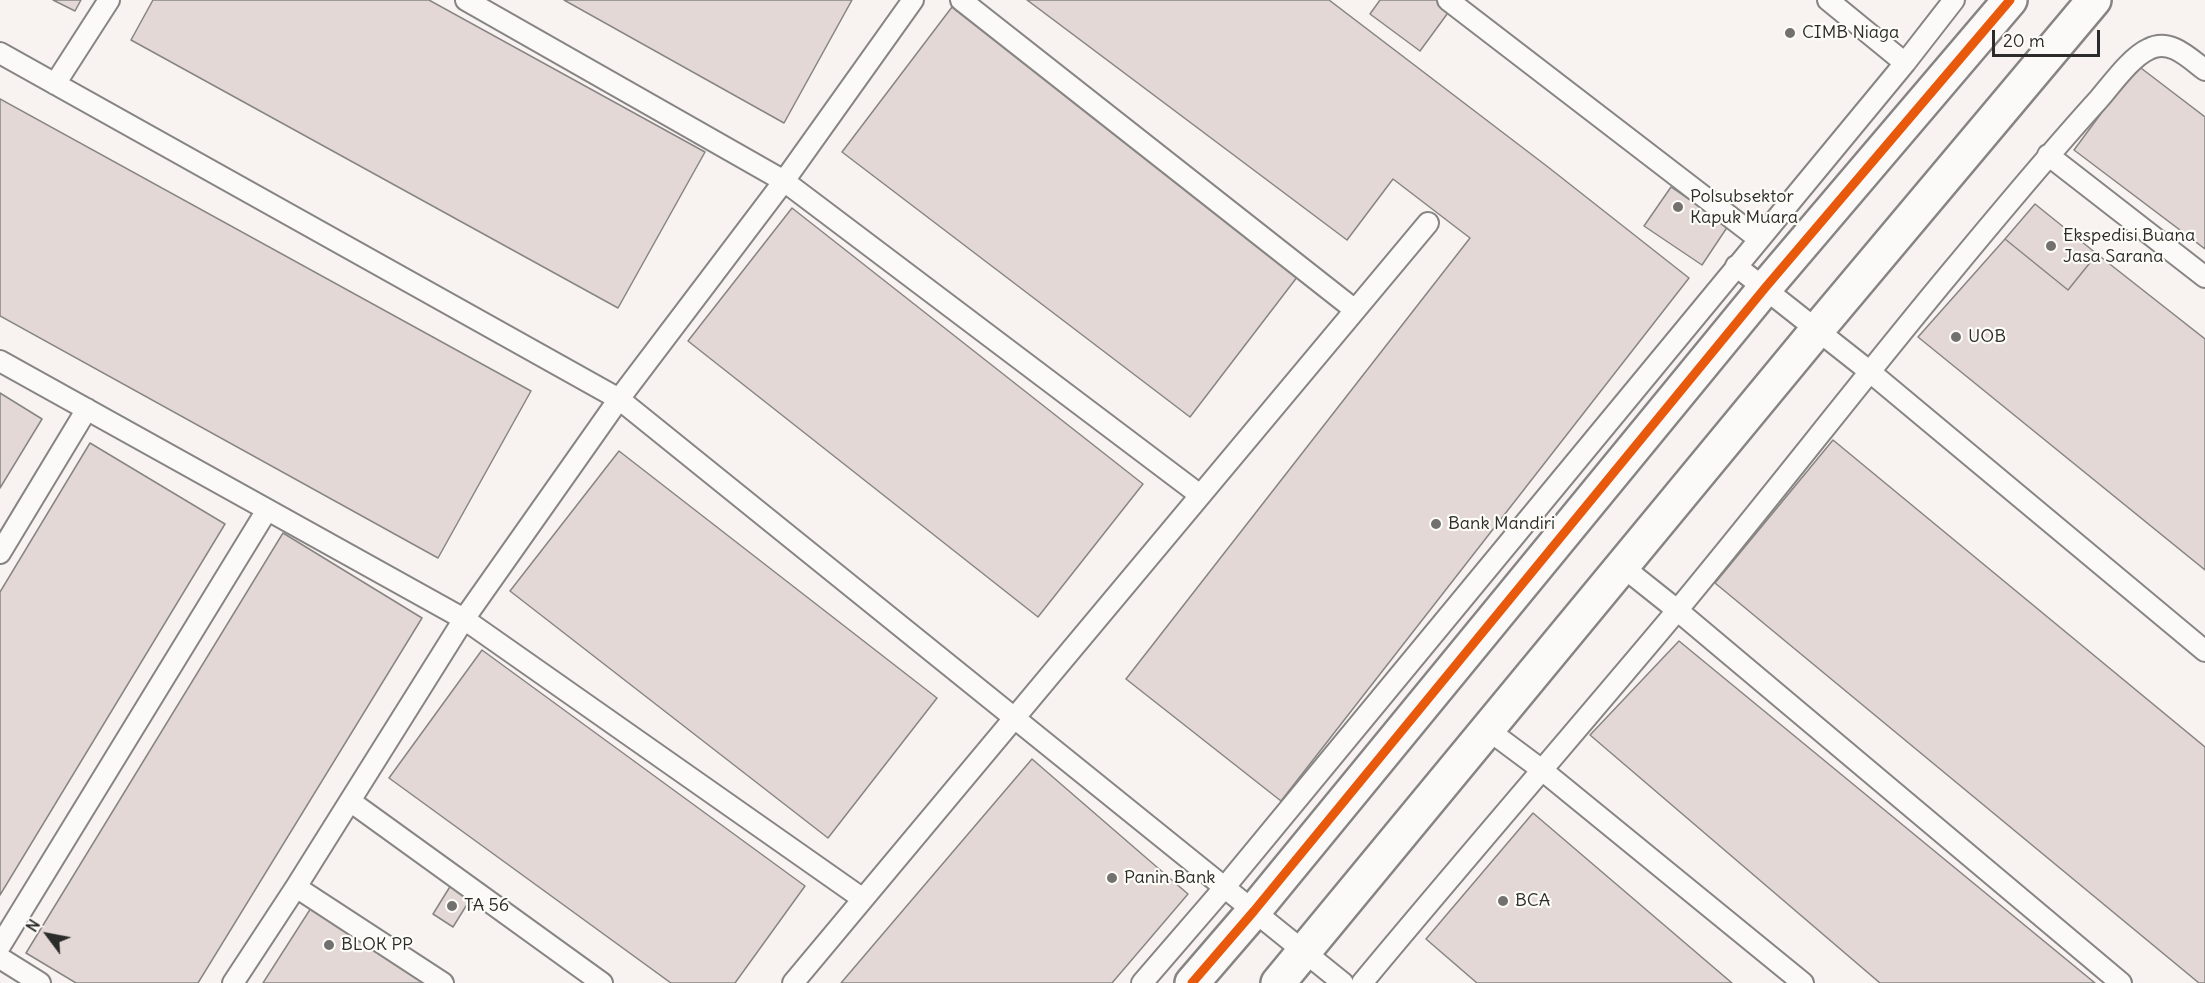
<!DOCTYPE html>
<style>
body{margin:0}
#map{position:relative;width:2205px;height:983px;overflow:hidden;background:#f8f3f0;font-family:Delius,sans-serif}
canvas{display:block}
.north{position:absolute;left:18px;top:905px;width:60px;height:60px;-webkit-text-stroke:4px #fdfcf7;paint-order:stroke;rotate:302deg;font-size:16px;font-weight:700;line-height:24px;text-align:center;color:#2b2b2b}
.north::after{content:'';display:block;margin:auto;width:21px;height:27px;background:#2b2b2b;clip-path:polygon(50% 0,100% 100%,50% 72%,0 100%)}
.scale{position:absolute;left:1992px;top:30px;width:108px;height:27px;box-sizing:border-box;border:3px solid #2b2b2b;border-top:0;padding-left:8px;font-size:18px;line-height:21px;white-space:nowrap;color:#2b2b2b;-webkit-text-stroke:4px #fdfcf7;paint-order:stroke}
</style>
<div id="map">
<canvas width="2205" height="983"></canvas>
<div class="north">N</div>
<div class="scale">20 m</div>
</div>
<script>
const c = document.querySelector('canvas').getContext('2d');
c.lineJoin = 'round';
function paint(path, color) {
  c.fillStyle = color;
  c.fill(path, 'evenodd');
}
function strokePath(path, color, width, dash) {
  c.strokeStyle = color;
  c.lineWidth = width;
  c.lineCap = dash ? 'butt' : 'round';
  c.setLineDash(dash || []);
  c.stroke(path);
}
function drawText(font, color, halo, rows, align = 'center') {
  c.font = font + ' Delius,sans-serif';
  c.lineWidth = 4.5;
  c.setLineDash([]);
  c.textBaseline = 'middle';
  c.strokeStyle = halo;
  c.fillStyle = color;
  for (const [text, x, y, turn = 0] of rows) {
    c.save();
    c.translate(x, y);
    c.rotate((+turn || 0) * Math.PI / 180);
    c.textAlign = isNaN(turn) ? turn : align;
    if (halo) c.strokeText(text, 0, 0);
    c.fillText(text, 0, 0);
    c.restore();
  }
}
const building = new Path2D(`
 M53,0h28l-6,11z
 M153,0h276l276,152 -87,156 -487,-268z
 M564,0h288l-68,123z
 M1027,0h302l219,167 141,111 -408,523 -155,-122 344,-441 -77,-59 -46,61z
 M1380,0h65l8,6 -33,45 -50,-37z
 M952,7l349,265 -111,145 -348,-265z
 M2137,65l68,52v132l-131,-99z
 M0,99l531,292 -93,167 -438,-242z
 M1671,187l57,39 -26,39 -58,-39z
 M2035,204l62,50 -29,36 -63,-51z
 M792,208l351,276 -105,133 -350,-276z
 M2005,239l63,51 29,-36 108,85v231l-287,-233z
 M0,393l42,26 -42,69z
 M1833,440l372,307v236h-6l-484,-400z
 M90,443l135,81 -225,371v-303z
 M619,451l318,247 -109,140 -318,-247z
 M283,533l139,85 -224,365h-122l-50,-30z
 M1679,641l416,342h-215l-290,-248z
 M482,650l323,236 -70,97h-64l-282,-205z
 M1032,759l156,135 -76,89h-271z
 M1533,813l199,170h-255l-51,-44z
 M451,885l20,13 -18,29 -20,-13z
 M311,908l119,75h-167z`);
paint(building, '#e3d8d5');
strokePath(building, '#878584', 1.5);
const lane = new Path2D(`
 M466,0l318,181 416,314
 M961,0l394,310
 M1448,0l311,239
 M1828,0l77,63
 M0,53l619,346 724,584
 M55,84l54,-84
 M2048,155l157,122
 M1736,266l133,105 336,280
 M0,361l464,258 399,280
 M0,553l87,-144
 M1623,567l54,43 444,373
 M1487,729l55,41 261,213
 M350,801l252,182
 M296,887l147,96
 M0,946l267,-436
 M0,958l40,25
 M233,983l63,-96 168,-268 155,-220 165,-218 129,-181
 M793,983l635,-760
 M1142,983l82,-95 681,-825 49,-63
 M1362,983c103,-124 209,-246 313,-370 94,-113 183,-229 277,-342 48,-58 96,-116 147,-172 13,-15 32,-42 50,-50 21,-11 40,9 56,21`);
const street = new Path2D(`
 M1192,983l62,-72 511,-623 245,-288
 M1278,983l539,-653 277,-330`);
strokePath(lane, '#878584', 24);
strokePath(street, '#878584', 38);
strokePath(lane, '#fbfaf8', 20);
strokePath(street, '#fbfaf8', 33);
strokePath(new Path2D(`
 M1192,983l62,-72 511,-623 245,-288`), '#e8590c', 9);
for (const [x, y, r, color] of [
 [1790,33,6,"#737170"],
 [1678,207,6,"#737170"],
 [2051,246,6,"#737170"],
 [1956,337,6,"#737170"],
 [1436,524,6,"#737170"],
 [1112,878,6,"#737170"],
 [1503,901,6,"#737170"],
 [452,906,6,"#737170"],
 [329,945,6,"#737170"]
]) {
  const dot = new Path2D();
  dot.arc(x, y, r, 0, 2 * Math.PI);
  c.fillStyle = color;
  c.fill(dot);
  strokePath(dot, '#fdfcf7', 2);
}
drawText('18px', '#2b2b2b', '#fdfcf7', [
 ["CIMB Niaga",1802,33],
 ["Polsubsektor",1690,197],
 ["Kapuk Muara",1690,218],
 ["Ekspedisi Buana",2063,236],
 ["Jasa Sarana",2063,257],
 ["UOB",1968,337],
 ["Bank Mandiri",1448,524],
 ["Panin Bank",1124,878],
 ["BCA",1515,901],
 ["TA 56",464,906],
 ["BLOK PP",341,945]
], 'left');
</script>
